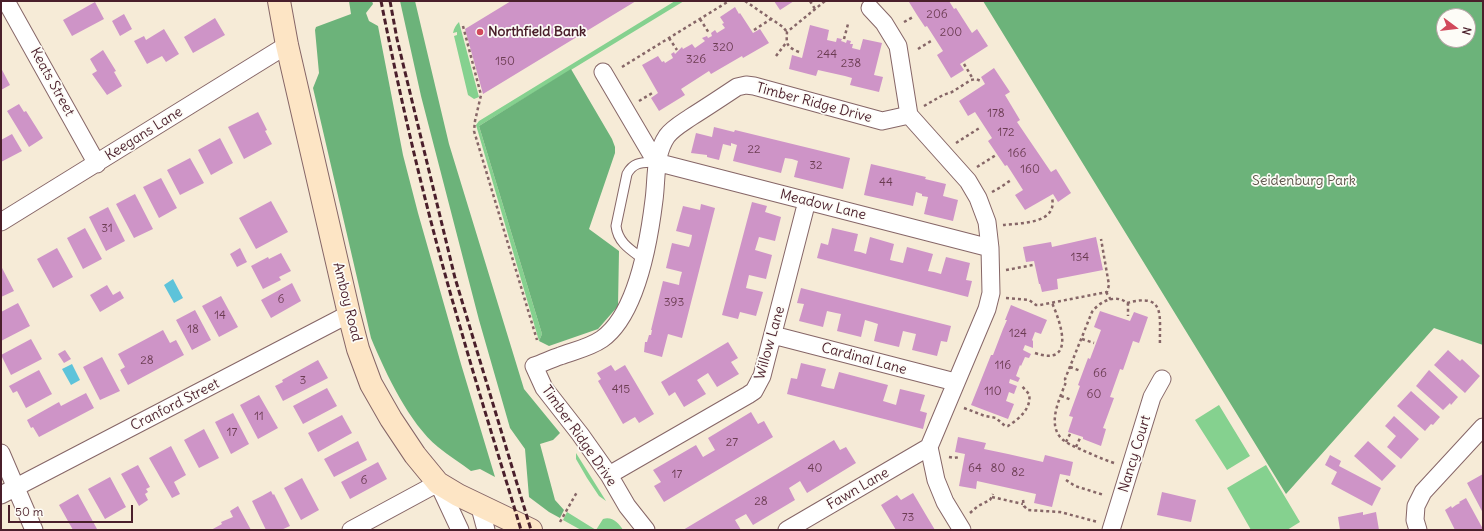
<!DOCTYPE html>
<style>
body{margin:0}
#map{position:relative;width:1484px;height:531px;overflow:hidden;background:#f6ebd7;font-family:Delius,sans-serif}
canvas{display:block}
.frame{position:absolute;inset:0;border:2px solid #4a1f2b;pointer-events:none}
.north{position:absolute;left:1436px;top:8px;width:40px;height:40px;box-sizing:border-box;background:#fdfcf7;border:1px solid #b5a4a5;border-radius:50%;rotate:105deg;font-size:11px;font-weight:700;line-height:16px;text-align:center;color:#4a1f2b}
.north::after{content:'';display:block;margin:auto;width:14px;height:18px;background:#d1495b;clip-path:polygon(50% 0,100% 100%,50% 72%,0 100%)}
.scale{position:absolute;left:8px;top:505px;width:125px;height:18px;box-sizing:border-box;border:2px solid #4a1f2b;border-top:0;padding-left:5px;font-size:12px;line-height:14px;white-space:nowrap;color:#4a1f2b;-webkit-text-stroke:3px #fdfcf7;paint-order:stroke}
</style>
<div id="map">
<canvas width="1484" height="531"></canvas>
<div class="frame"></div>
<div class="north">N</div>
<div class="scale">50 m</div>
</div>
<script>
const c = document.querySelector('canvas').getContext('2d');
c.lineJoin = 'round';
function paint(path, color) {
  c.fillStyle = color;
  c.fill(path, 'evenodd');
}
function strokePath(path, color, width, dash) {
  c.strokeStyle = color;
  c.lineWidth = width;
  c.lineCap = dash ? 'butt' : 'round';
  c.setLineDash(dash || []);
  c.stroke(path);
}
function drawText(font, color, halo, rows, align = 'center') {
  c.font = font + ' Delius,sans-serif';
  c.lineWidth = 3.5;
  c.setLineDash([]);
  c.textBaseline = 'middle';
  c.strokeStyle = halo;
  c.fillStyle = color;
  for (const [text, x, y, turn = 0] of rows) {
    c.save();
    c.translate(x, y);
    c.rotate((+turn || 0) * Math.PI / 180);
    c.textAlign = isNaN(turn) ? turn : align;
    if (halo) c.strokeText(text, 0, 0);
    c.fillText(text, 0, 0);
    c.restore();
  }
}
paint(new Path2D(`
 M675,1h9l-205,125 63,208 -3,7 -63,-216 3,-4z
 M459,22l20,75 -5,2 -6,-4 -14,-59 3,-1v-3l-4,1c1,-5 3,-8 6,-11z
 M1219,405l31,51 -23,14 -32,-50z
 M576,453l30,48 -7,-5 -12,-18 -11,-19z
 M1266,465l34,57 -13,8h-36l-24,-42z
 M567,512l29,18 7,-11c9,-3 16,4 20,11h-42l-18,-10z`), '#85d18f');
paint(new Path2D(`
 M349,1h23l1,3 -7,9 3,8 9,5 25,129 15,58 43,151 34,113 -15,-8 -9,2c-10,-8 -22,-15 -33,-24 -29,-24 -52,-73 -67,-109l-58,-250 6,-15 -4,-43 1,-3 35,-13z
 M400,1h15l34,143 75,245 36,44 -7,7 -13,4 15,56 9,10 -4,8 -11,-6 -20,-15 -4,-48 -15,-21 -31,-108 -58,-224z
 M983,1h500v344l-49,-17 -148,166zM1444,16h24v24h-24z
 M571,69l41,70 3,8v6l-26,76 30,22 -1,55 -20,23 -49,17 -10,-5 3,-7 -63,-208z`), '#6cb37a');
paint(new Path2D(`
 M173,279l10,19 -9,5 -10,-18z
 M72,364l8,16 -9,5 -9,-16z`), '#5dc3da');
paint(new Path2D(`
 M511,1h125l-153,93 -18,-65z
 M774,1h20l-14,9z
 M910,1h39l5,8 2,-1 16,25 5,-4 11,17 -28,18 4,6 -13,8 -14,-23 6,-4 -16,-25 -2,1 -8,-12 -8,-13z
 M95,2l9,17 -32,17 -9,-16z
 M735,7l4,7 1,-1 13,20 7,-4 9,14 -26,15 -1,-2 -31,18 -2,-3 -28,18 4,6 -26,16 -8,-13 7,-5 -16,-28 16,-9 4,6 2,-1 1,2 8,-5 -2,-4 3,-2 1,2 7,-7 1,2 9,-5 3,4 10,-7 -3,-3 5,-2 1,2 4,-2 -1,-3 4,-3 2,3 8,-5 -3,-4 2,-1 -4,-6z
 M124,14l8,15 -12,7 -8,-15z
 M215,18l10,17 -32,18 -9,-16z
 M810,25l19,5 -2,10 9,2 1,-4 5,1 -1,2 3,1 2,1 1,-3 4,1 -1,3h3l-1,4 8,2 3,-11 19,4 -8,32 9,2 -4,15 -29,-7 2,-7 -7,-2 -27,-6 -2,6 -27,-7 3,-14 10,3z
 M164,29l15,25 -13,8 -4,-6 -15,8 -13,-23 10,-5 2,4z
 M103,50l13,21 -2,1 8,14 -15,9 -15,-21 5,-3 -7,-12z
 M1,68l9,17 -9,5z
 M994,68l16,24 -5,3 15,25 -3,2 34,50 5,-3 15,24 -13,9 -5,-8 -28,16 -10,-15 8,-5 -16,-25 -2,1 -17,-25 4,-3 -17,-26 -7,4 -9,-15 26,-17 -4,-7z
 M19,104l5,8 2,-1 17,27 -14,9 -22,-36z
 M258,112l9,18 -2,1 7,13 -28,15 -16,-32z
 M714,127l20,5 1,-2 115,28 -7,31 -49,-12 4,-16 -6,-2 -7,-1 -4,15 -48,-12 4,-16 -6,-2v3l-8,-2 -4,16 -12,-3v-2l-16,-2 5,-20 16,4z
 M12,134l10,17 -21,11v-22z
 M220,138l13,25 -22,12 -13,-25z
 M190,158l14,25 -24,12 -13,-25z
 M871,164l55,13 -1,2 21,5 -3,12 15,4 -5,21 -29,-7 4,-17 -6,-1v-2l-6,-2 -3,14 -49,-11z
 M161,178l16,30 -18,10 -16,-31z
 M135,194l18,35 -19,9 -18,-34z
 M271,201l17,31 -32,17 -17,-31z
 M752,202l15,4 -2,6 16,5 -6,24 -16,-4 -4,13 17,5 -6,24 -17,-4 -3,13 17,4 -7,24 -16,-4 -2,7 -16,-4z
 M701,204l14,4 -33,130 -14,-4 -6,23 -18,-5 1,-10h2l2,-7h2l1,-5h-1l12,-49 16,4 1,-6 2,-7 -16,-4 6,-25 17,4 2,-6 1,-6 -16,-4 7,-25 17,4z
 M108,207l17,34 -19,10 -17,-34z
 M85,228l17,31 -19,10 -16,-31z
 M832,228l26,6 -4,17 6,1 6,2 4,-17 24,7 -4,16 13,3 4,-16 26,7 -5,17 6,1 7,2 5,-17 24,6 -4,17 6,1 -4,16 -151,-39 4,-15 7,2z
 M1096,237l7,33 -46,9 1,10 -16,3 -2,-8h-1l-5,-23 -8,1 -3,-15 28,-5 1,5z
 M57,248l16,29 -20,11 -16,-29z
 M240,248l7,14 -10,5 -7,-13z
 M281,253l10,18 -12,6 2,3 -18,9 -12,-23 17,-9 1,2z
 M1,266l13,25 -13,6z
 M292,283l9,18 -30,17 -10,-18z
 M107,285l6,10 7,-4 4,7 -24,14 -10,-17z
 M801,288l150,38 -4,16 -6,-1 -4,15 -25,-6 4,-16 -13,-3 -4,16 -25,-6 4,-17 -6,-2 -7,-2 -4,17 -24,-6 4,-17 -5,-1 -9,-2 -4,16 -24,-6 5,-17 -7,-1z
 M221,296l17,31 -19,10 -17,-31z
 M18,303l12,23 -29,15v-29z
 M1011,305l36,15 -6,14 -6,-2 -3,8 1,1v7l-8,-3 -2,5 8,4 -2,4 -4,-1 -4,9 -1,-1 -4,11 4,2 -2,4 -8,-3 -1,4 8,3 -3,8 -5,-2 -3,9 8,3 -6,15 -37,-14 20,-50h2l10,-26 4,-9h-2z
 M195,310l16,30 -19,10 -16,-30z
 M1100,311l30,10 4,-9 14,5 -9,26 -6,-2 -10,29 -3,-1 -10,28 4,1 -11,30 3,1 -5,17 -18,-7v-2l-15,-5 5,-15 -4,-1 11,-30 -2,-1 10,-27 2,1 11,-29 -7,-3z
 M163,330l7,13 6,-3 8,15 -56,30 -8,-15 5,-3 -7,-13z
 M31,339l11,20 -31,16 -10,-20z
 M728,342l10,16 -7,4 8,12 -22,13 -9,-14 -11,7 9,14 -22,13 -9,-15 -6,4 -8,-14z
 M65,350l6,9 -7,4 -6,-9z
 M1448,350l12,11 2,-2 18,17 -15,17 -31,-28z
 M102,357l18,34 -20,9 -17,-33z
 M318,360l10,18 -45,23 -8,-15 8,-4 -1,-2z
 M801,363l25,6 -5,17 7,2 6,1 5,-17 49,13 -5,16 13,4 4,-16 25,6 -5,16 7,2 -4,16 -136,-35 4,-16 6,1z
 M611,365l4,6 10,-6 29,49 -15,9 -4,-6 -12,7 -25,-43 3,-2 -4,-6z
 M39,370l13,24 -26,14 -9,-17 -4,2 -4,-7z
 M1429,370l29,27 -7,8 -1,-2 -7,7 -27,-24z
 M327,388l10,18 -34,18 -10,-18z
 M1411,391l29,26 -7,8 -2,-1 -6,7 -28,-25z
 M86,393l8,15 -55,29 -6,-10 -2,1 -4,-8 32,-18 2,4z
 M259,395l19,33 -20,11 -18,-34z
 M751,412l7,12 6,-3 9,16 -109,65 -10,-16 7,-4 -8,-12 43,-25 7,12 12,-7 -7,-12z
 M233,413l16,31 -18,10 -16,-32z
 M342,415l10,18 -34,19 -10,-19z
 M1394,416l25,23 -18,20 -14,-12 9,-11 -11,-10z
 M204,429l15,29 -20,10 -15,-28z
 M958,437l28,6 -2,6 24,5 35,8 2,-7 28,7 -3,14 -10,-2 -8,33 -18,-4 2,-9 -59,-13 -1,8 -17,-3 6,-32 -10,-2z
 M834,440l6,10 6,-3 10,16 -49,30 -7,-12 -11,7 6,12 -42,25 -7,-11 -11,6 6,10h-58z
 M358,441l9,19 -33,17 -10,-18z
 M1368,441l28,25 -14,15 -28,-25z
 M171,446l15,29 -12,7 6,12 -8,4 -23,-40z
 M1330,455l11,6 -2,5 42,22 -9,18 -41,-22 6,-12 -12,-7z
 M378,462l9,17 -37,20 -9,-17z
 M138,465l12,22 -4,2 2,3 -3,2 3,6 -9,6 -18,-32z
 M1483,474v39l-16,-30z
 M110,477l16,30 -21,12 -17,-30z
 M302,478l17,32 -18,10 -17,-32z
 M271,491l2,4 1,-1 16,32 -9,4h-15l-14,-29 10,-5 1,4 -1,-4z
 M1162,492l34,8 -5,22 -34,-7z
 M913,493l13,22 9,15h-39l-15,-25 16,-10 4,5z
 M78,494l19,35 -1,1h-23l-14,-25z
 M1466,498l17,31v1h-28l-10,-20 6,-4 1,2 4,-3 4,-2 -1,-1z
 M238,506l13,24h-40l11,-6 -1,-2 12,-5 -3,-6z
 M1363,512v3l13,-3 3,18h-39l-2,-13z`), '#ce94c7');
const service = new Path2D(`
 M643,259c-12,-9 -25,-16 -27,-33l11,-52c7,-13 16,-11 29,-12`);
const minor = new Path2D(`
 M6,1l91,163
 M870,8l14,15 14,23 11,69 59,66 10,17 9,24 3,26 1,45 -4,16 -58,138 7,33 9,22 17,28
 M603,72l53,90 334,86
 M1,222l286,-177
 M773,335l182,47
 M1,453l33,77
 M609,475l139,-80 6,-4 8,-15 45,-175
 M1,495l348,-181
 M479,504l7,26
 M351,530l87,-47 22,47
 M646,530l-19,-24 -18,-31 -29,-41 -36,-46 -10,-22c9,-3 17,-7 26,-10 13,-5 29,-8 42,-17 35,-25 47,-98 52,-139 3,-22 0,-45 13,-64 6,-8 17,-14 24,-19 16,-10 31,-20 46,-30l9,-2 8,1 128,35 27,-6
 M787,530l142,-83
 M1111,530l41,-133 10,-18
 M1418,530l-3,-10 1,-14 7,-14 60,-65`);
const secondary = new Path2D(`
 M279,1l8,44 62,269 9,35 13,35 20,35 24,36 23,28 20,12 73,35`);
strokePath(service, '#866667', 11);
strokePath(minor, '#866667', 19);
strokePath(secondary, '#866667', 24);
strokePath(new Path2D(`
 M745,1l38,26 4,5
 M810,1l5,8
 M700,19l9,14
 M904,22l9,-5
 M463,26l18,69 -6,26 -1,10 63,209
 M754,30l17,-11
 M669,38l8,12
 M844,39l4,-15
 M918,49l13,-8
 M799,52c-12,-5 -13,-7 -12,-20l38,-31
 M776,56l10,-13
 M964,64l9,15
 M622,67l107,-66
 M639,101l15,-9
 M924,106l19,-11 9,-3 19,-12 5,-1 5,2
 M956,143l25,-16
 M977,167l19,-12
 M992,192l9,-5 10,-7
 M1003,225c17,-2 55,-1 49,-27
 M1006,270l27,-5
 M1106,292l5,8
 M1006,298l23,2 7,5h4l67,-13 2,-7 -8,-46
 M1127,303c40,-11 32,14 33,43
 M1082,339l12,4
 M1035,353c41,14 26,-30 17,-50
 M1070,367l11,4
 M1061,396l11,4
 M964,408l21,8 11,2 9,8h3c11,-7 24,-18 21,-32l-8,-9
 M1066,442l4,-8
 M1076,447l4,-9
 M949,457l5,1 6,-1
 M1114,463c-12,-4 -23,-9 -34,-14 -7,-3 -14,-6 -19,-11 -14,-15 -1,-40 5,-56l-1,-3 27,-67c8,-11 25,-19 36,-8v12
 M1066,480l9,6 29,9
 M992,497l31,7
 M1023,500l1,6 4,4 32,2 38,10
 M970,513l8,-7 12,-6 3,-6
 M560,522l17,-30`), '#866667', 2.5, [3, 3]);
strokePath(service, '#fff', 9);
strokePath(minor, '#fff', 17);
strokePath(secondary, '#fde5c5', 22);
strokePath(new Path2D(`
 M381,1c22,111 48,221 80,329 19,67 40,133 60,200
 M390,1l7,38 58,239 76,252`), '#4a1f2b', 3, [6, 3]);
for (const [x, y, r, color] of [
 [480,32,4,"#d1495b"]
]) {
  const dot = new Path2D();
  dot.arc(x, y, r, 0, 2 * Math.PI);
  c.fillStyle = color;
  c.fill(dot);
  strokePath(dot, '#fdfcf7', 1.5);
}
drawText('12px', '#6b3c52', null, [
 ["206",937,15],
 ["200",951,33],
 ["320",723,48],
 ["244",827,55],
 ["326",696,60],
 ["150",505,62],
 ["238",851,64],
 ["178",996,114],
 ["172",1006,133],
 ["22",754,150],
 ["166",1017,154],
 ["32",816,166],
 ["160",1030,170],
 ["44",886,183],
 ["31",107,229],
 ["134",1080,258],
 ["6",281,300],
 ["393",674,303],
 ["14",220,316],
 ["18",193,330],
 ["124",1018,334],
 ["28",147,361],
 ["116",1003,366],
 ["66",1100,374],
 ["3",303,381],
 ["415",621,390],
 ["110",993,392],
 ["60",1094,395],
 ["11",259,417],
 ["17",232,433],
 ["27",732,443],
 ["40",815,469],
 ["64",975,469],
 ["80",998,469],
 ["82",1018,473],
 ["17",677,475],
 ["6",364,481],
 ["28",761,502],
 ["73",908,518]
]);
drawText('bold 14px', '#4a1f2b', '#fdfcf7', [
 ["Northfield Bank",488,32]
], 'left');
drawText('14px', '#4a1f2b', '#fdfcf7', [
 ["Keats Street",52,82,61],
 ["Timber Ridge Drive",814,103,15],
 ["Keegans Lane",144,134,-32],
 ["Meadow Lane",823,205,14],
 ["Amboy Road",347,302,76],
 ["Willow Lane",770,343,-74],
 ["Cardinal Lane",864,359,15],
 ["Cranford Street",175,405,-27],
 ["Timber Ridge Drive",579,436,55],
 ["Nancy Court",1135,454,-73],
 ["Fawn Lane",858,489,-30]
]);
drawText('14px', '#5c5449', '#fdfcf7', [
 ["Seidenburg Park",1304,181]
]);
</script>
